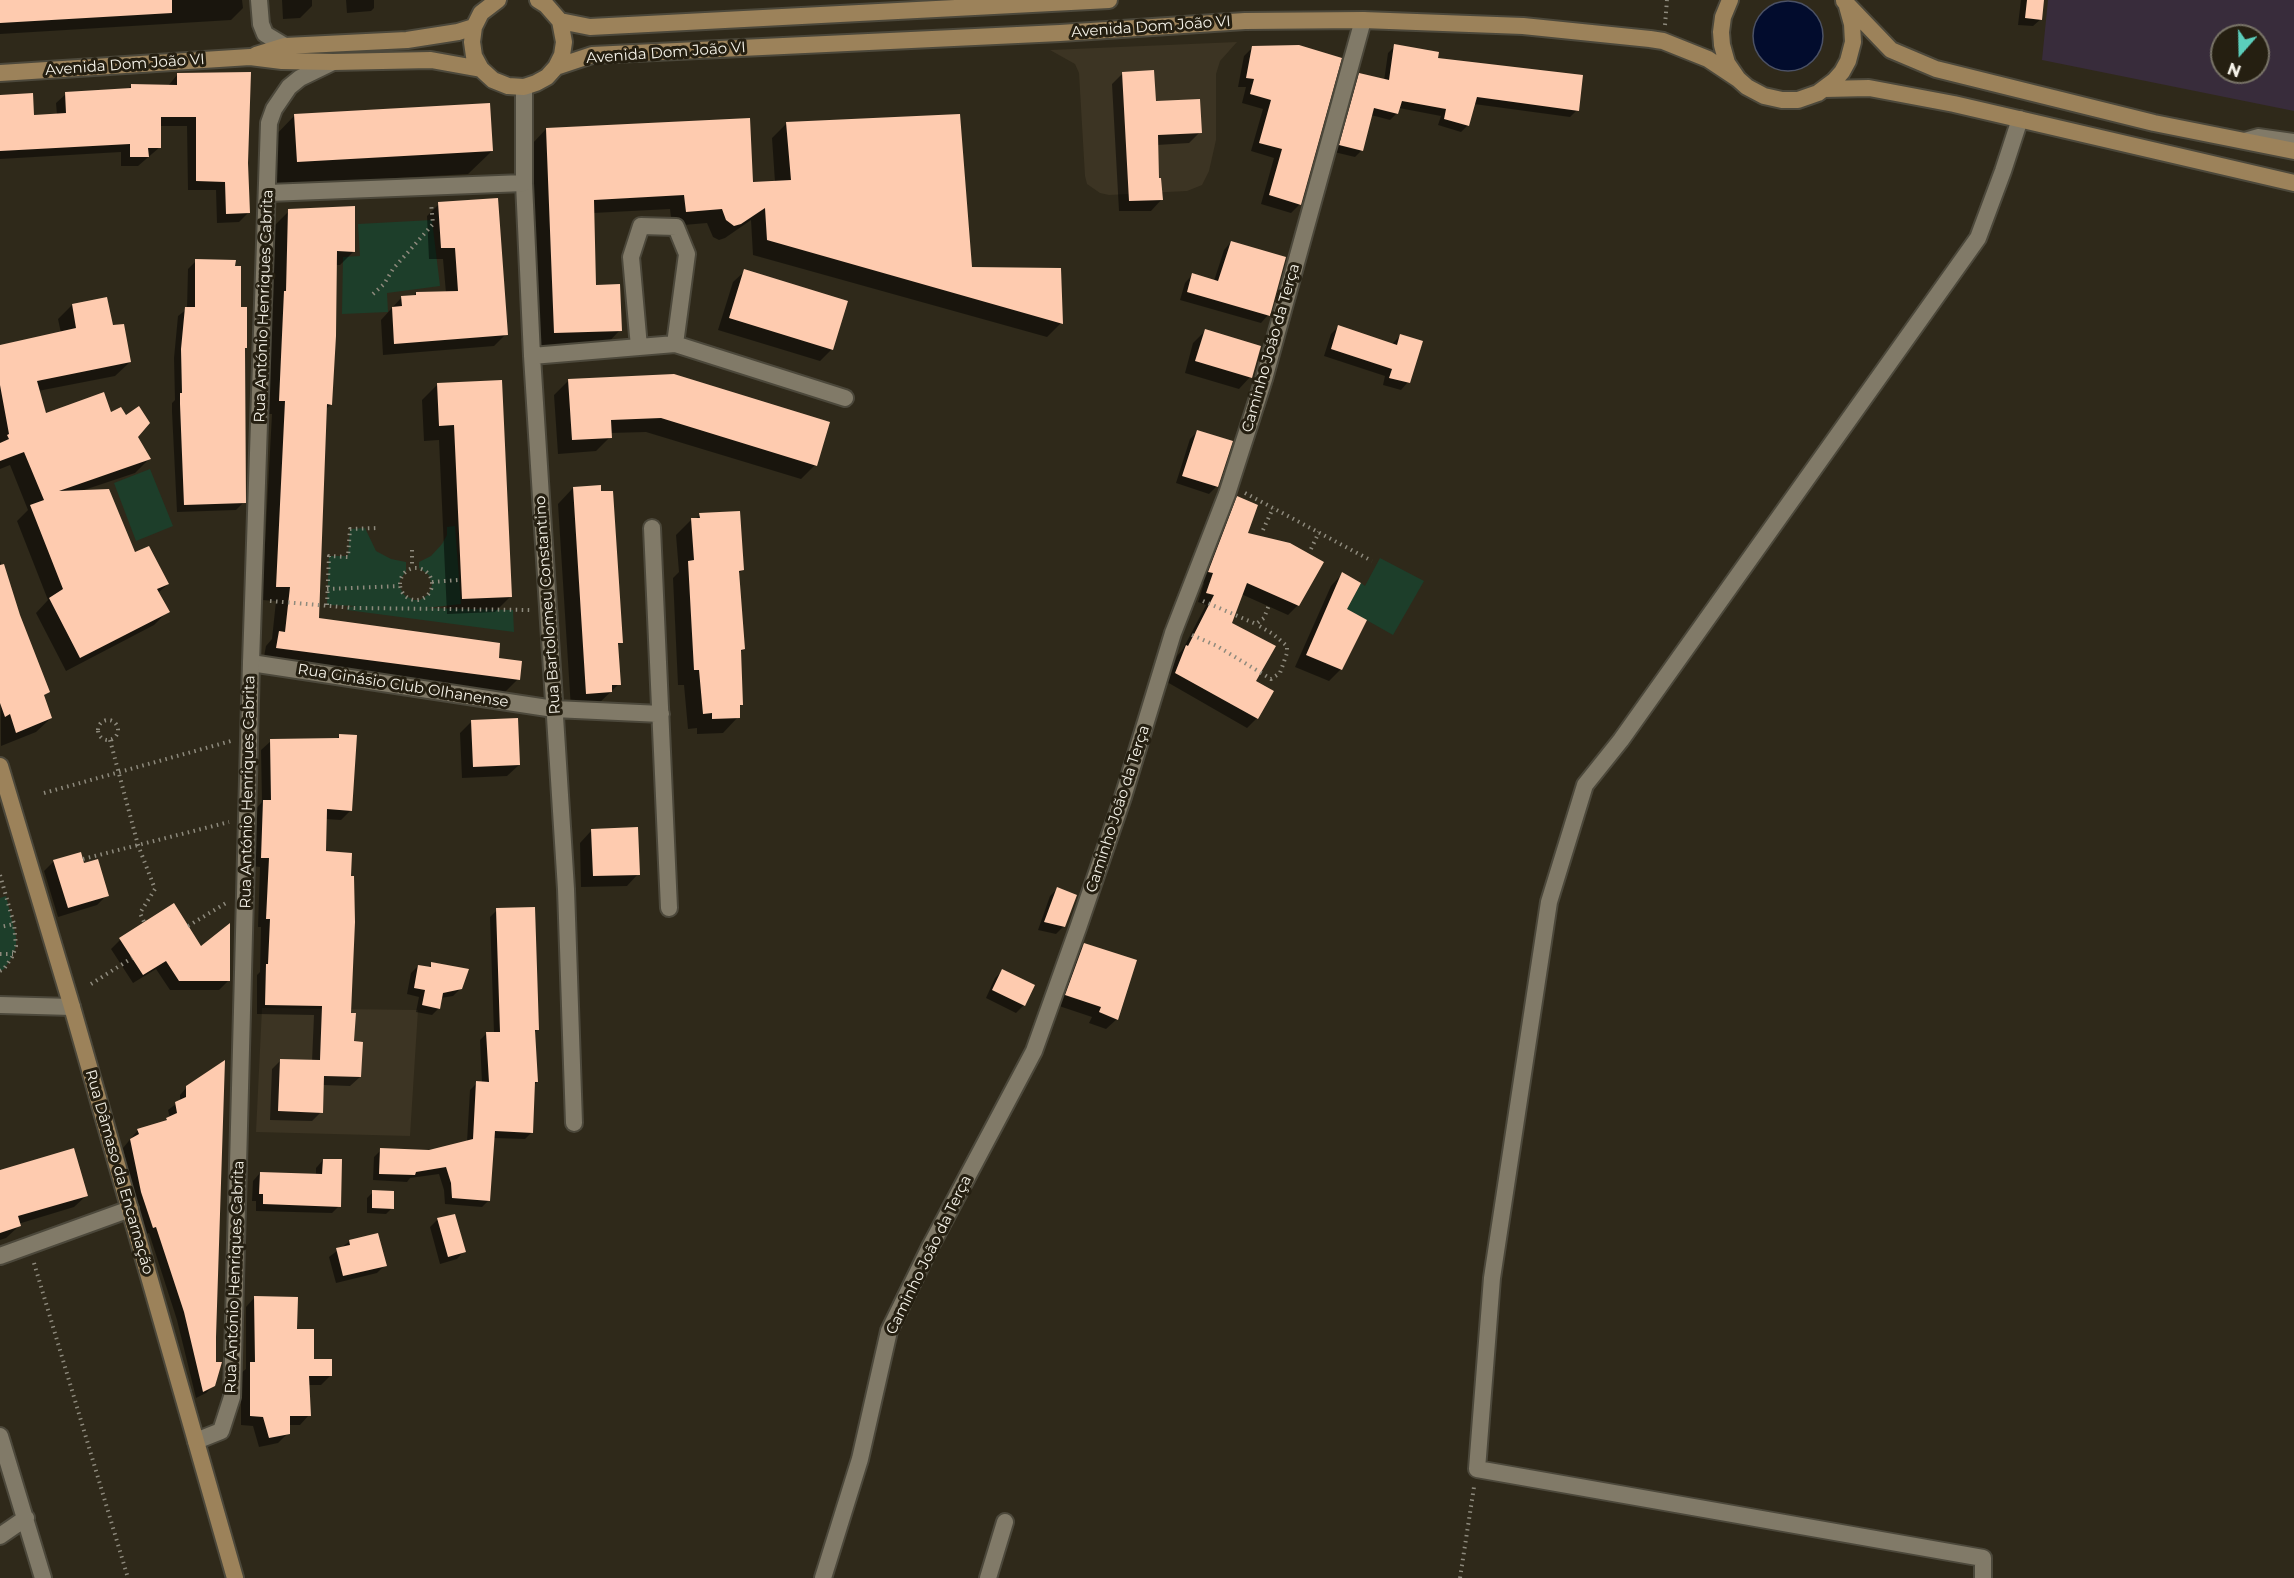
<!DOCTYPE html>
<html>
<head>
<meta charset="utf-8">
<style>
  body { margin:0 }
  #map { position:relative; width:2294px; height:1578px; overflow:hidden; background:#2f291a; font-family:Montserrat,sans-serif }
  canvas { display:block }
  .north { position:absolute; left:2210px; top:24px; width:60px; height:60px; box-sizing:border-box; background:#251f11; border:2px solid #787367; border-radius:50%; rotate:200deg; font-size:16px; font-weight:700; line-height:24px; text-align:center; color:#f5f2e8 }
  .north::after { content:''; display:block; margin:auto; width:21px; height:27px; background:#5bcebb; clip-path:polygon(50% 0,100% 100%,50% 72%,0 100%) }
</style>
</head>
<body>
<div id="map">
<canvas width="2294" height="1578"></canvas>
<div class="north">N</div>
</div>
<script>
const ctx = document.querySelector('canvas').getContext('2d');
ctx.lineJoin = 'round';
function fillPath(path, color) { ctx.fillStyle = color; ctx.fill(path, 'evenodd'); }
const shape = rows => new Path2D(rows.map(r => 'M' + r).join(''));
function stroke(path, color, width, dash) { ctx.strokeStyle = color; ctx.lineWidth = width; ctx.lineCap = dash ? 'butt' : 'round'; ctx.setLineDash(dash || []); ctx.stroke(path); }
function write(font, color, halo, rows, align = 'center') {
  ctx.font = font + ' Montserrat,sans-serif'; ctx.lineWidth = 6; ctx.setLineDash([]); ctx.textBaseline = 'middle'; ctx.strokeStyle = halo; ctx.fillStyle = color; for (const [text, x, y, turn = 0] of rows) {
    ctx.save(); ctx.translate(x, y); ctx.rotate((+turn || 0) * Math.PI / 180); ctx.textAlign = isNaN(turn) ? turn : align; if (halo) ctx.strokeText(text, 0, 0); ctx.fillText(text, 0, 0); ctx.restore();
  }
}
const commercial = shape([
  [2048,0,2294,0,2294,111,2042,60],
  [2222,36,2258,36,2258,72,2222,72]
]);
const industrial = shape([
  [1237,42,1220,61,1216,74,1216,140,1209,171,1202,185,1187,191,1109,195,1100,193,1087,184,1085,176,1079,73,1075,64,1050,50],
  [262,1008,418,1010,410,1136,256,1132]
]);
const green = shape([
  [432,220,440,286,387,293,388,312,342,314,343,257,360,256,358,224],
  [150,469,173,526,136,541,114,483],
  [455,526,461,604,426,608,513,610,514,632,347,610,347,607,357,606,327,605,329,556,348,556,350,529,365,528,376,551,391,559,406,562,406,571,400,580,399,586,404,595,414,600,420,600,429,594,432,585,429,575,419,568,419,562,431,556,442,544,447,535,447,527],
  [1380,558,1424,581,1393,635,1347,609,1361,583,1365,586],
  [6,896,16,937,16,946,12,957,4,969,0,971,0,898]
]);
const water = shape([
  '1753 36a35 35 0 1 1 70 0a35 35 0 1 1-70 0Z'
]);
const shadow = shape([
  [0,0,242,0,243,8,231,20,0,34],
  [282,0,312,0,312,6,300,18,283,19],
  [346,0,374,0,374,8,371,11,347,13],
  [2021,0,2042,0,2041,19,2033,26,2018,25],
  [1299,46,1300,204,1291,213,1261,204,1274,158,1251,151,1263,109,1242,103,1246,87,1238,87,1244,56,1253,47],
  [1395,46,1437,60,1577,110,1570,117,1474,104,1468,125,1461,132,1438,125,1441,116,1399,108,1397,113,1390,120,1371,115,1361,151,1355,157,1334,152,1353,82,1360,75,1384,81,1388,53],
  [1123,73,1154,103,1200,132,1189,143,1157,145,1158,180,1162,199,1151,211,1119,211,1112,84],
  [177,75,247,163,248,213,239,222,217,223,216,190,188,190,187,126,160,126,160,147,138,166,121,166,121,152,0,159,0,97,33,116,57,115,56,103,66,94,127,90,131,86,168,86],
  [295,115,492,151,468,174,274,185,272,139],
  [786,124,970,268,1061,323,1047,337,753,255,751,220,725,238,719,240,713,237,707,223,672,226,670,209,593,213,595,287,620,330,606,345,540,347,532,144,546,129,751,184,775,182,772,138],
  [439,204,506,334,494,346,383,355,381,320,402,297,413,297,416,293,446,293,443,259,429,259,427,216],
  [289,211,354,251,340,265,335,265,331,404,325,410,317,619,498,659,518,679,504,693,263,662,266,646,272,639,276,601,262,600,272,414,266,414,270,306,273,304,275,225],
  [1231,242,1268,315,1261,323,1180,300,1185,283,1192,275,1214,281,1224,250],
  [196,261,243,431,244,502,236,510,177,512,172,412,172,403,175,400,174,358,178,316,187,309,188,269],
  [745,271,832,349,820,361,718,330,733,282],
  [72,305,112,326,130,362,115,376,38,391,45,415,111,414,137,436,149,459,135,473,84,490,134,554,168,584,158,593,168,611,154,625,66,671,36,613,48,600,17,521,28,510,10,465,0,469,0,347,61,333,58,319],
  [1338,327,1392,344,1400,336,1408,382,1401,390,1383,385,1385,376,1324,356,1331,334],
  [1205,331,1250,377,1239,389,1185,373,1193,343],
  [501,381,511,596,495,612,447,614,439,440,424,441,422,400,438,384],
  [568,381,815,465,801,479,646,432,610,433,610,437,596,451,558,454,554,395],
  [1197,432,1217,486,1209,494,1176,483,1190,439],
  [573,488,621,642,617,646,619,684,595,707,571,709,558,504],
  [1238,498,1246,534,1322,563,1297,606,1288,615,1241,594,1230,624,1254,682,1257,718,1247,728,1167,682,1177,656,1183,649,1206,605,1198,602,1204,583,1200,581,1228,507],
  [700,515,742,570,738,574,744,649,739,653,741,705,738,708,738,717,723,733,697,734,697,728,688,729,684,685,678,685,673,578,679,572,676,535,692,519,695,519],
  [0,561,18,616,48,691,43,696,51,718,36,732,1,746],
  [1342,574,1345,610,1341,669,1329,681,1295,667,1331,586],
  [472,721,519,765,507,776,462,778,460,733],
  [339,736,351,810,341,820,325,819,324,853,360,1077,350,1086,323,1085,321,1112,312,1121,270,1120,272,1069,281,1060,312,1062,314,1015,257,1014,257,975,260,972,261,927,258,927,260,867,252,866,254,811,262,802,261,750,271,741,335,740],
  [591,831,638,874,627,886,581,887,580,843],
  [54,861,83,865,107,895,97,905,58,917,44,871],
  [1057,889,1064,926,1056,934,1038,930,1050,896],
  [497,910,537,1030,534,1033,537,1082,534,1085,532,1132,525,1139,493,1138,489,1200,482,1207,445,1204,444,1190,439,1174,410,1178,407,1182,373,1180,374,1157,381,1150,429,1151,467,1142,470,1090,477,1083,482,1083,480,1040,487,1033,494,1033,490,917],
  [120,940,201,948,228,981,219,990,170,990,156,969,133,983,111,949],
  [1084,945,1117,1019,1106,1029,1089,1023,1092,1017,1056,1005,1074,955],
  [432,964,460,989,453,996,441,998,439,1008,432,1015,416,1012,419,997,407,994,411,973,418,966,427,968],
  [1002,971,1024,1005,1016,1013,986,998,995,978],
  [187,1087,213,1386,206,1393,196,1398,177,1320,149,1233,146,1234,134,1200,123,1148,138,1130,164,1122,170,1118,168,1110,180,1101,180,1095],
  [323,1160,339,1206,332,1213,256,1211,256,1201,252,1201,253,1181,260,1173,316,1176,316,1168],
  [0,1171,87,1195,74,1207,18,1224,19,1226,6,1238,0,1240],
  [373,1192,392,1208,386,1214,367,1213,367,1198],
  [454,1216,464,1251,457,1259,440,1264,430,1227,437,1220],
  [350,1241,385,1265,377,1273,336,1283,329,1257],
  [255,1297,296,1331,312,1360,330,1376,321,1385,308,1385,309,1415,300,1425,288,1425,288,1433,278,1443,259,1447,253,1426,241,1425,241,1373,246,1369,246,1307]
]);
const building = shape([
  [0,0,172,0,172,13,0,23],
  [2027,0,2044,0,2042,20,2025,18],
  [1394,44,1439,52,1438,58,1583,75,1579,111,1477,97,1469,126,1444,119,1446,109,1402,101,1398,114,1374,108,1363,151,1339,145,1359,73,1389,80],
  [1299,45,1342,58,1301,205,1269,195,1282,149,1259,143,1271,100,1250,94,1254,79,1246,78,1252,46],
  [1154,70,1156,101,1200,99,1202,133,1158,135,1159,178,1161,178,1163,200,1129,201,1122,72],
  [251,72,248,163,250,213,226,214,225,182,196,181,196,117,161,117,161,148,148,148,149,157,130,157,130,144,0,151,0,95,33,93,34,115,66,113,65,92,131,88,131,84,177,85,177,73],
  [490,103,493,151,297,162,294,114],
  [960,114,972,267,1061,268,1063,324,767,240,765,208,741,224,734,226,726,220,722,209,686,212,684,195,594,200,596,285,620,284,622,331,554,333,546,128,750,118,753,182,791,180,786,122],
  [498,198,508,335,394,344,392,307,402,306,401,296,416,295,416,292,458,291,455,248,441,248,438,202],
  [355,206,355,252,337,251,336,336,332,405,327,404,319,618,500,643,499,658,522,661,520,680,276,648,279,631,285,632,290,587,276,587,285,401,279,401,284,291,286,291,288,209],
  [1231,241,1286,257,1270,316,1187,292,1192,273,1218,281],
  [195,259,236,260,235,266,241,266,241,307,247,307,247,348,245,348,246,503,184,505,180,404,180,393,182,393,181,349,185,307,195,307],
  [744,269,848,301,833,350,729,318],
  [107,297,113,325,124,324,131,362,37,381,46,413,104,392,111,412,121,407,126,415,139,406,150,423,138,437,151,459,59,491,109,489,135,552,149,546,169,584,157,589,170,612,80,658,49,598,63,589,30,505,44,500,24,452,0,461,0,443,9,439,7,435,9,434,0,385,0,345,76,328,72,304],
  [1338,325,1397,345,1400,334,1423,341,1410,383,1389,378,1392,369,1331,349],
  [1205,329,1261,346,1252,378,1195,361],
  [674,374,830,422,817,466,661,418,611,420,612,438,572,440,568,379],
  [502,380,512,597,462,599,454,425,439,426,437,383],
  [1197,430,1233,441,1218,487,1182,476],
  [601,485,601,491,613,491,623,643,618,643,621,685,612,685,612,692,586,694,573,487],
  [1237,496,1258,505,1248,533,1290,543,1324,562,1299,606,1247,583,1232,623,1276,646,1256,681,1274,691,1258,719,1175,673,1186,645,1188,646,1214,595,1206,593,1213,573,1208,572],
  [740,511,744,570,739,571,745,649,741,650,743,705,740,705,740,718,712,719,712,713,703,714,699,670,694,670,688,561,694,560,691,518,700,518,699,513],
  [4,564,20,615,50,692,44,695,52,718,16,733,10,714,5,717,0,703,0,565],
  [1342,572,1361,583,1347,609,1367,620,1342,670,1306,655],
  [518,718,520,765,473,767,471,720],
  [339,734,357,735,352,811,327,809,326,851,352,853,351,876,354,876,355,922,351,1013,356,1013,354,1041,363,1042,361,1077,324,1076,323,1113,278,1111,280,1059,320,1060,322,1006,265,1005,266,964,268,964,270,919,266,919,269,858,261,858,263,800,271,800,270,739,339,738],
  [638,827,640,875,593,876,591,829],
  [81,852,84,863,98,859,109,896,68,908,53,860],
  [1057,887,1077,895,1065,927,1044,922],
  [174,903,201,946,230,923,230,981,179,981,166,961,143,975,119,938],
  [535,907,539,1030,535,1030,538,1082,535,1082,533,1133,495,1131,490,1201,452,1198,451,1183,446,1167,416,1172,415,1175,379,1174,380,1148,429,1150,473,1139,476,1081,489,1082,486,1032,500,1032,496,908],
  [1084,943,1137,960,1118,1020,1099,1012,1101,1007,1065,995],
  [431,962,469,969,462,989,443,993,440,1009,422,1005,425,990,414,988,418,965,431,967],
  [1002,969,1035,985,1025,1006,992,990],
  [225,1060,216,1337,216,1362,222,1362,215,1386,203,1392,184,1312,156,1227,153,1228,141,1192,130,1139,139,1134,137,1129,167,1120,166,1118,177,1113,175,1102,186,1097,186,1086],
  [74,1148,88,1196,18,1216,21,1226,0,1233,0,1170],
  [323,1159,342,1159,341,1207,263,1204,263,1194,259,1194,260,1172,322,1174],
  [372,1190,394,1191,394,1209,372,1208],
  [455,1214,466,1252,448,1257,437,1218],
  [378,1233,387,1266,343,1276,336,1248,350,1245,349,1240],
  [254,1296,298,1297,297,1329,314,1329,314,1359,332,1359,332,1376,309,1376,311,1416,290,1416,290,1434,269,1438,263,1417,250,1416,250,1362,255,1362]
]);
const path = shape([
  [1665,25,1667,0],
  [373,294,384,284,393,269,433,224,431,203],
  [1245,493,1372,561],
  [1263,530,1273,508],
  [1311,549,1319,532],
  [412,550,412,568],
  '400 584a16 16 0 1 1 32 0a16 16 0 1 1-32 0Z',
  [432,582,458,580],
  [327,589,399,586],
  [270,601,355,608,532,610],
  [1203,601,1256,624,1264,618,1269,605],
  [327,605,329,556,348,557,350,529,378,528],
  [1192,635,1217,646,1271,679,1280,673,1287,653,1287,646,1273,634,1256,624],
  '98 730a10 10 0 1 1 20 0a10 10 0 1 1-20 0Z',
  [110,740,138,845,155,889,140,913,144,922],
  [44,793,231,741],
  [83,859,229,822],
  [0,875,14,924,0,927],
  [188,926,226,903],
  [0,954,13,954],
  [0,971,4,969,12,957,16,946,14,924],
  [91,984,132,958],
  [34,1263,128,1578],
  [1460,1578,1474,1487]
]);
const service = shape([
  [2244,138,2258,134,2294,139]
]);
const minor = shape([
  [524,183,532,356,566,889,574,1123],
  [639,347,631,257,641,226,676,227,687,254,675,344],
  [532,356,675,344,845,398],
  [652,528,669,908],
  [251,663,554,709,661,714],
  [0,1256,130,1209],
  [0,1436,43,1578],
  [0,1536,26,1518],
  [823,1578,860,1459,889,1331,930,1247,1034,1051,1078,928,1123,797,1173,633,1227,494,1264,379,1363,20],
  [988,1578,1005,1522],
  [1983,1578,1983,1558,1477,1469,1492,1278,1549,902,1585,785,1621,740,1978,238,2003,171,2020,119]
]);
const tertiary = shape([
  [259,0,261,24,265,34,285,46],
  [268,193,524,183,524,87],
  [0,1005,72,1007],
  [196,1441,221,1431,232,1397,251,663,269,123,274,109,289,87,300,78,333,62]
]);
const secondary = shape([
  [498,0,481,13,474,27,472,42,474,56,481,69,493,80,508,86,524,87,536,83,547,77,556,67,562,55,564,42,560,21,546,5,538,0],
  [1730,0,1723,17,1721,32,1722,45,1727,63,1738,79,1747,87,1764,96,1782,100,1798,100,1818,93,1834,81,1842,72,1848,61,1853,42,1852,24,1847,6],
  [1844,1,1891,50,1936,69,2154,123,2294,151],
  [560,21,590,27,1109,0],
  [256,55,285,46,407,40,458,32,474,27],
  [556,67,592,55,1060,33,1245,21,1363,20,1523,26,1650,39,1663,41,1708,59,1738,79],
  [0,73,250,57,282,61,333,62,431,60,481,69],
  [1824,89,1869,88,1954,104,2294,183],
  [0,766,72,1007,235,1578]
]);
const streetNames = [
  ["Avenida Dom João VI",1151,27,-4],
  ["Avenida Dom João VI",666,53,-4],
  ["Avenida Dom João VI",125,65,-4],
  ["Rua António Henriques Cabrita",264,306,-88],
  ["Caminho João da Terça",1271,348,-74],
  ["Rua Bartolomeu Constantino",548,605,-94],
  ["Rua Ginásio Club Olhanense",403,686,9],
  ["Rua António Henriques Cabrita",248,792,-89],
  ["Caminho João da Terça",1118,809,-72],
  ["Rua Dâmaso da Encarnação",119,1172,74],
  ["Caminho João da Terça",929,1255,-64],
  ["Rua António Henriques Cabrita",235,1277,-88]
];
fillPath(commercial, '#382c3b');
fillPath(industrial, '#3c3423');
fillPath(green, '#1d3e2a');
fillPath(water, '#020c2d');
stroke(water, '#4b5165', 1.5);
fillPath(shadow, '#0007');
fillPath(building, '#fecbaf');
stroke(service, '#4c483b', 14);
stroke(minor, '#4c483b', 20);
stroke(tertiary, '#4c483b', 20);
stroke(secondary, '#4c483b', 20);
stroke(path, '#8e8a7d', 4, [1.5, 4.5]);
stroke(service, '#817a68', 10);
stroke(minor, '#817a68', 16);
stroke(tertiary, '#817a68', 16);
stroke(secondary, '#9c825a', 16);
write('15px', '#f5f2e8', '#251f11', streetNames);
</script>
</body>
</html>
